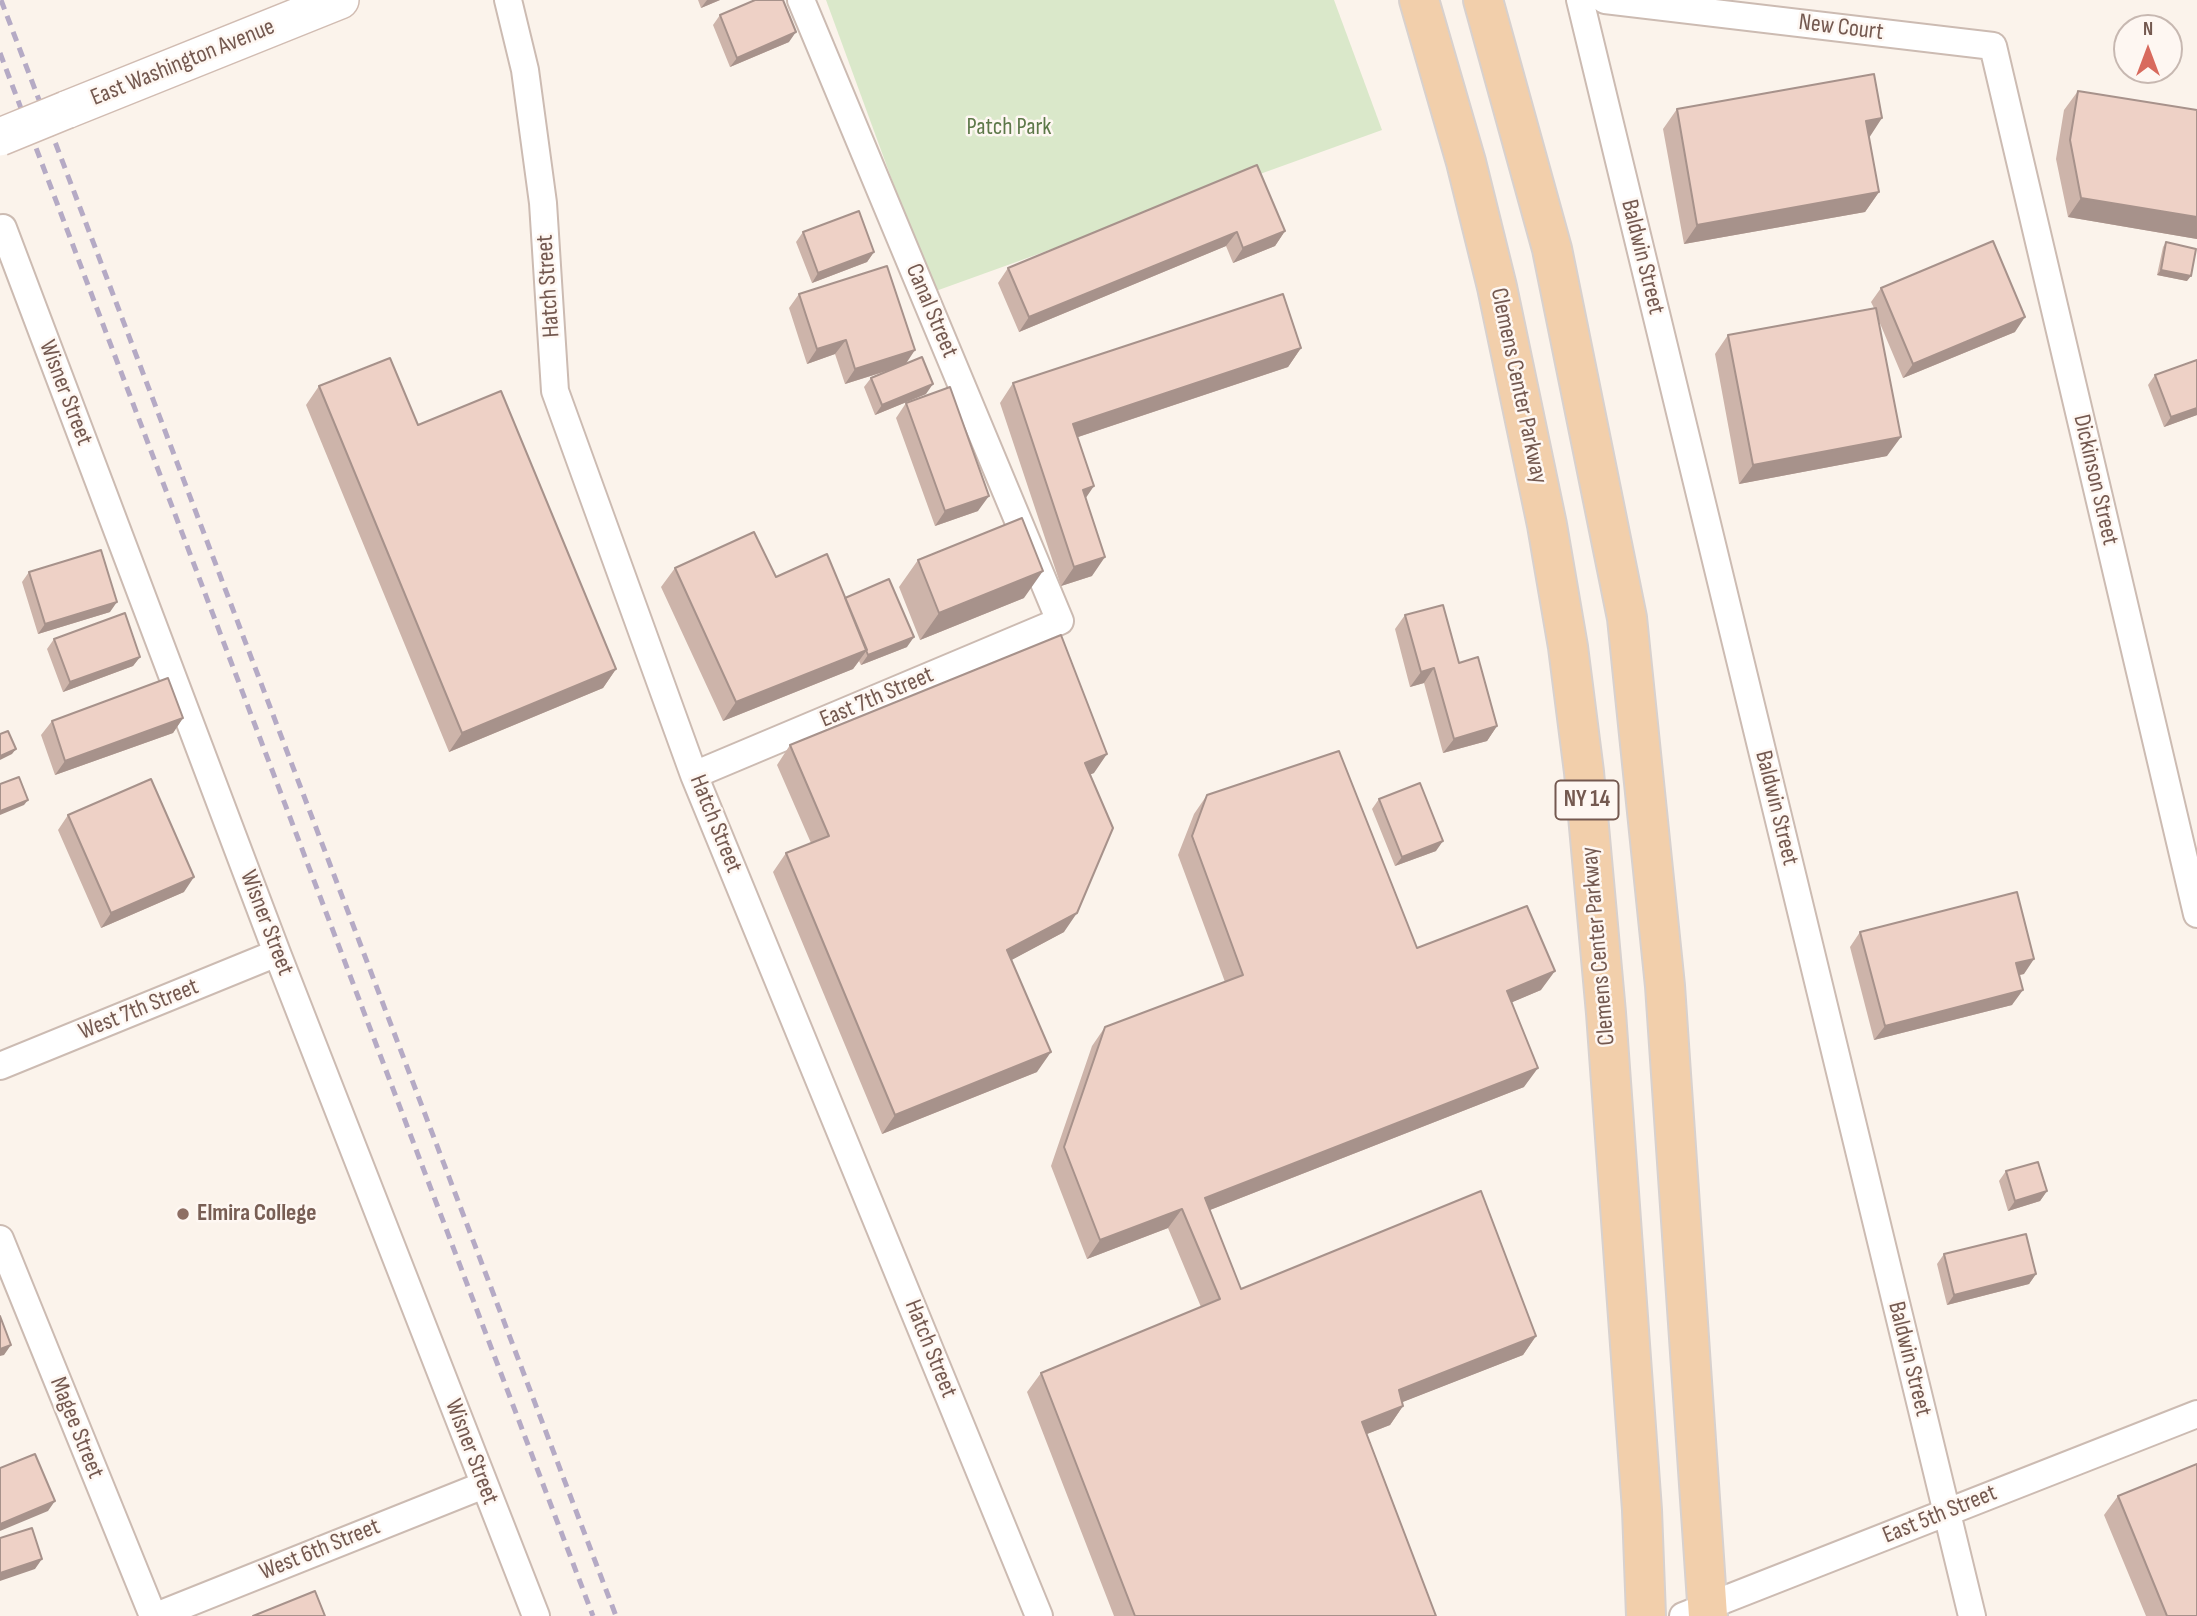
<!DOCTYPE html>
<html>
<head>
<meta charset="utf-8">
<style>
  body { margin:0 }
  #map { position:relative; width:2197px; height:1616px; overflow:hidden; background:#fbf3eb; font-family:"Sofia Sans Condensed",sans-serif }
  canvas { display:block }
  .north { position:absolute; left:2113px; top:14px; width:70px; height:70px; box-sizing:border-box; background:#fef7f2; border:2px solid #c7b8b1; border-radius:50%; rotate:0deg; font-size:19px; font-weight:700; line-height:28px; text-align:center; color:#745950 }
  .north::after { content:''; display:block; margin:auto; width:24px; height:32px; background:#d86a5d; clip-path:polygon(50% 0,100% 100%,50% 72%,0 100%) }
</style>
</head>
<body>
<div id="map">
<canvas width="2197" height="1616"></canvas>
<div class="north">N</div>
</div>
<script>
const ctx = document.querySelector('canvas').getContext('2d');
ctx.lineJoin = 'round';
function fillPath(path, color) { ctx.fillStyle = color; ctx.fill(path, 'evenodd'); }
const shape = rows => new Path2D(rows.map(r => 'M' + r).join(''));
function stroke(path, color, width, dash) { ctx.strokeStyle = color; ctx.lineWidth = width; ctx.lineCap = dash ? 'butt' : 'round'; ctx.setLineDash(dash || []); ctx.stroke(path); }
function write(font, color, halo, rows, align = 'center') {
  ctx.font = font + ' "Sofia Sans Condensed",sans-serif'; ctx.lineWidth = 5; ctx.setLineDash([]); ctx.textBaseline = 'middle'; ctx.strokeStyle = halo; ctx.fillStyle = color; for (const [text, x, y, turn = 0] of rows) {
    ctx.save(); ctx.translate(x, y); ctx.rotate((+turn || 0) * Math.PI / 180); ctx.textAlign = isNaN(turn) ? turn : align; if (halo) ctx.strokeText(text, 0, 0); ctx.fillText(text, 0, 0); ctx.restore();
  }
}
const green = shape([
  [826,0,1334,0,1382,130,933,292]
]);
const street = shape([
  [508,0,525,70,543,203,555,391,694,775,1039,1616],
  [1580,0,1972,1616],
  [1605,0,1993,46,2197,914],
  [3,228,277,953,536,1616],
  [694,775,1060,621,801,0],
  [0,1066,277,953],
  [0,1239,153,1616],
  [156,1616,484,1485],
  [1683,1616,2197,1414]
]);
const secondary = shape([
  [66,110,340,0]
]);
const primary = shape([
  [1419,0,1466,162,1497,287,1547,525,1568,647,1584,772,1606,1013,1642,1510,1646,1616],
  [1483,0,1552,249,1627,618,1665,986,1708,1616]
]);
const rail = shape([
  [1,0,616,1616],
  [0,53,593,1616]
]);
const secondaryBridge = shape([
  [0,137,66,110]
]);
const wall = shape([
  [698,0,720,0,701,8],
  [720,15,789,42,730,67,713,25],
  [2078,91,2197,110,2197,239,2068,217,2056,159,2064,110],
  [1677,109,1869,137,1879,192,1865,212,1684,244,1663,129],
  [1257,165,1285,231,1275,246,1233,263,1226,246,1019,332,998,283,1008,268],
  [803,232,874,252,867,262,812,283,796,242],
  [2166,242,2187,281,2157,275,2163,247],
  [1881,288,2015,332,1903,378,1879,321,1887,456,1739,484,1715,354,1728,335,1874,308,1871,302],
  [799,294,906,363,926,394,875,415,864,387,871,378,890,370,845,384,835,354,807,364,789,308],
  [1301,348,1288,367,1078,437,1086,498,1092,576,1061,586,1000,403,1013,383],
  [2197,360,2197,415,2164,427,2148,385,2155,375],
  [319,386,418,425,616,669,603,688,449,752,306,405],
  [906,403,978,511,935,526,896,418],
  [918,560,1024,598,920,640,899,587],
  [675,568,776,577,907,647,861,665,859,661,853,669,723,721,661,587],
  [29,572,110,612,38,634,22,582],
  [1405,615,1459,663,1497,726,1487,741,1443,753,1424,683,1410,687,1395,629],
  [54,639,140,657,133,666,63,692,47,649],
  [183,718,173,733,55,775,41,735,52,721],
  [790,745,1094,773,1090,774,1064,932,1011,960,1037,1072,882,1134,773,872,786,853,811,843,777,765],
  [1207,795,1417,948,1541,990,1512,1002,1524,1087,1210,1210,1241,1289,1536,1336,1523,1355,1402,1402,1403,1406,1390,1425,1367,1434,1436,1616,1114,1616,1027,1392,1041,1373,1201,1307,1168,1228,1087,1259,1051,1166,1092,1046,1105,1027,1225,982,1178,855,1194,814],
  [1379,799,1436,851,1395,866,1372,809],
  [68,815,184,892,101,928,58,830],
  [1860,932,2024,974,2019,975,2012,1005,1874,1040,1850,947],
  [2006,1171,2047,1191,2040,1201,2008,1211,1999,1181],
  [1944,1254,2036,1274,2029,1284,1947,1305,1937,1264],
  [2118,1496,2197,1616,2146,1616,2104,1515]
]);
const shadedWall = shape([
  [707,0,720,0,701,8],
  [796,32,789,42,730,67,737,58],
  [1882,118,1869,138,1866,121],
  [1879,192,1865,212,1684,244,1697,225],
  [2081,198,2197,217,2197,239,2068,217],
  [1285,231,1275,246,1233,263,1243,248],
  [1237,232,1226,246,1019,332,1029,317],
  [874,252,867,262,812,283,818,273],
  [2161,270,2191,276,2187,281,2157,275],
  [2025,317,2015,332,1903,378,1913,364],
  [846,340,835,354,807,364,817,349],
  [1301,348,1288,367,1060,443,1073,424],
  [915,350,905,365,845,384,855,369],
  [933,384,926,394,875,415,882,405],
  [2197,408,2197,415,2164,427,2171,417],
  [1901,437,1887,456,1739,484,1753,465],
  [1094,486,1081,505,1083,490],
  [989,496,978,511,935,526,945,511],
  [1105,557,1092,576,1061,586,1074,567],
  [1043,571,1024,598,920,640,939,613],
  [117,602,110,612,38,634,45,624],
  [914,637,907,647,861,665,868,655],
  [867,650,853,669,723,721,736,702],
  [140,657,133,666,63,692,70,682],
  [1434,668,1424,683,1410,687,1421,672],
  [616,669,603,688,449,752,462,733],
  [183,718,173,733,55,775,65,761],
  [1497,726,1487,741,1443,753,1454,739],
  [16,749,12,754,0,760,0,756],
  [1107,754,1094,773,1072,782,1085,763],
  [28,800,24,805,0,815,0,811],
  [1443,841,1436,851,1395,866,1402,857],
  [194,877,184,892,101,928,111,913],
  [1077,913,1064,932,993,970,1007,950],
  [2034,959,2024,974,2005,978,2016,963],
  [1555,971,1541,990,1494,1010,1507,991],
  [2023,990,2012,1005,1874,1040,1885,1026],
  [1051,1052,1037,1072,882,1134,895,1115],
  [1538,1068,1524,1087,1192,1217,1205,1198],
  [2047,1191,2040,1201,2008,1211,2015,1201],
  [1182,1209,1168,1228,1087,1259,1100,1240],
  [2036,1274,2029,1284,1947,1305,1954,1295],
  [1536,1336,1523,1355,1385,1409,1399,1390],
  [11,1345,4,1355,0,1356,0,1349],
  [1403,1406,1390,1425,1349,1441,1362,1422],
  [55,1501,48,1511,0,1531,0,1524],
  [42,1559,35,1569,0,1581,0,1573]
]);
const building = shape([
  [755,0,783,0,796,32,737,58,720,15,755,0],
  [1874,74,1882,118,1866,121,1879,192,1697,225,1677,109,1874,74],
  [2078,91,2197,110,2197,217,2081,198,2070,140,2078,91],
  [1257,165,1285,231,1243,248,1237,232,1029,317,1008,268,1257,165],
  [859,211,874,252,818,273,803,232,859,211],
  [1993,241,2025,317,1913,364,1881,288,1993,241],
  [2166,242,2196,249,2191,276,2161,270,2166,242],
  [887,266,915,350,855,369,846,340,817,349,799,294,887,266],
  [1283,294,1301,348,1073,424,1094,486,1083,490,1105,557,1074,567,1013,383,1283,294],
  [1876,308,1901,437,1753,465,1728,335,1876,308],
  [922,357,933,384,882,405,871,378,922,357],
  [390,358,418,425,501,391,616,669,462,733,319,386,390,358],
  [2197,360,2197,408,2171,417,2155,375,2197,360],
  [950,387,989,496,945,511,906,403,950,387],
  [1022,518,1043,571,939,613,918,560,1022,518],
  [754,532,776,577,827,554,867,650,736,702,675,568,754,532],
  [101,550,117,602,45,624,29,572,101,550],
  [889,579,914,637,868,655,845,598,889,579],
  [1443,605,1459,663,1478,657,1497,726,1454,739,1434,668,1421,672,1405,615,1443,605],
  [125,613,140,657,70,682,54,639,125,613],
  [1061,635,1107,754,1085,763,1113,828,1077,913,1007,950,1051,1052,895,1115,786,853,829,836,790,745,1061,635],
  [168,678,183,718,65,761,52,721,168,678],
  [8,731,16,749,0,756,0,734,8,731],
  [1339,751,1417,948,1527,906,1555,971,1507,991,1538,1068,1205,1198,1241,1289,1481,1191,1536,1336,1399,1390,1403,1406,1362,1422,1436,1616,1135,1616,1041,1373,1220,1299,1182,1209,1100,1240,1064,1147,1105,1027,1243,975,1192,836,1207,795,1339,751],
  [19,777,28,800,0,811,0,784,19,777],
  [151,779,194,877,111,913,68,815,151,779],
  [1420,783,1443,841,1402,857,1379,799,1420,783],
  [2017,892,2034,959,2016,963,2023,990,1885,1026,1860,932,2017,892],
  [2038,1162,2047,1191,2015,1201,2006,1171,2038,1162],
  [2026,1234,2036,1274,1954,1295,1944,1254,2026,1234],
  [0,1316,11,1345,0,1349,0,1316],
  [35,1454,55,1501,0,1524,0,1468,35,1454],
  [2197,1464,2197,1616,2167,1616,2118,1496,2197,1464],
  [32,1528,42,1559,0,1573,0,1538,32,1528],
  [315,1591,325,1616,253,1616,315,1591]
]);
const markers = [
  [183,1214,7,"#8d6e63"]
];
const shields = [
  [1587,800,63]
];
const shieldNames = [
  ["NY 14",1587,800]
];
const streetNames = [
  ["New Court",1841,28,7],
  ["East Washington Avenue",183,63,-22],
  ["Baldwin Street",1642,257,76],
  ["Hatch Street",549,286,-94],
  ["Canal Street",931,311,67],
  ["Clemens Center Parkway",1518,386,78],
  ["Wisner Street",65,393,69],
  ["Dickinson Street",2095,480,77],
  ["East 7th Street",877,698,-23],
  ["Baldwin Street",1776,808,76],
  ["Hatch Street",715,824,68],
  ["Wisner Street",266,923,69],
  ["Clemens Center Parkway",1599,946,-95],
  ["West 7th Street",139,1010,-22],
  ["Hatch Street",930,1349,68],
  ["Baldwin Street",1909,1359,76],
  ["Magee Street",76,1428,68],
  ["Wisner Street",471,1452,69],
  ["East 5th Street",1940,1515,-22],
  ["West 6th Street",320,1550,-22]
];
const parkNames = [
  ["Patch Park",1009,128]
];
const educationNames = [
  ["Elmira College",197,1214]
];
fillPath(green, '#dae8ca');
stroke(street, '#ccbbb2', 30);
stroke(secondary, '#d1bcb2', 40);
stroke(primary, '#d8d1ce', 42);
stroke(street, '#fff', 26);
stroke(secondary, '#fff', 37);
stroke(primary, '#f2cfab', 38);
stroke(rail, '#b5aac5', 5, [10, 7]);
stroke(secondaryBridge, '#d1bcb2', 40, []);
stroke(secondaryBridge, '#fff', 37);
fillPath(wall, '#cdb4aa');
fillPath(shadedWall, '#a7928b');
fillPath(building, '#eed1c6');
stroke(building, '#a7928b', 2);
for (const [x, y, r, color] of markers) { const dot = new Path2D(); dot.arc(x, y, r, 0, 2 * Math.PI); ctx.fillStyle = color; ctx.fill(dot); stroke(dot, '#fef7f2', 2.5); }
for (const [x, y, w] of shields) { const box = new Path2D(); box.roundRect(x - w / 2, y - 19.5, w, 39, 5); ctx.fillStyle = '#fef7f2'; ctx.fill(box); stroke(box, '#745950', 2); }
write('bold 23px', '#745950', null, shieldNames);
write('24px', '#745950', '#fef7f2', streetNames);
write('24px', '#5d7849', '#fef7f2', parkNames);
write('bold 24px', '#785e54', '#fef7f2', educationNames, 'left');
</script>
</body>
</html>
